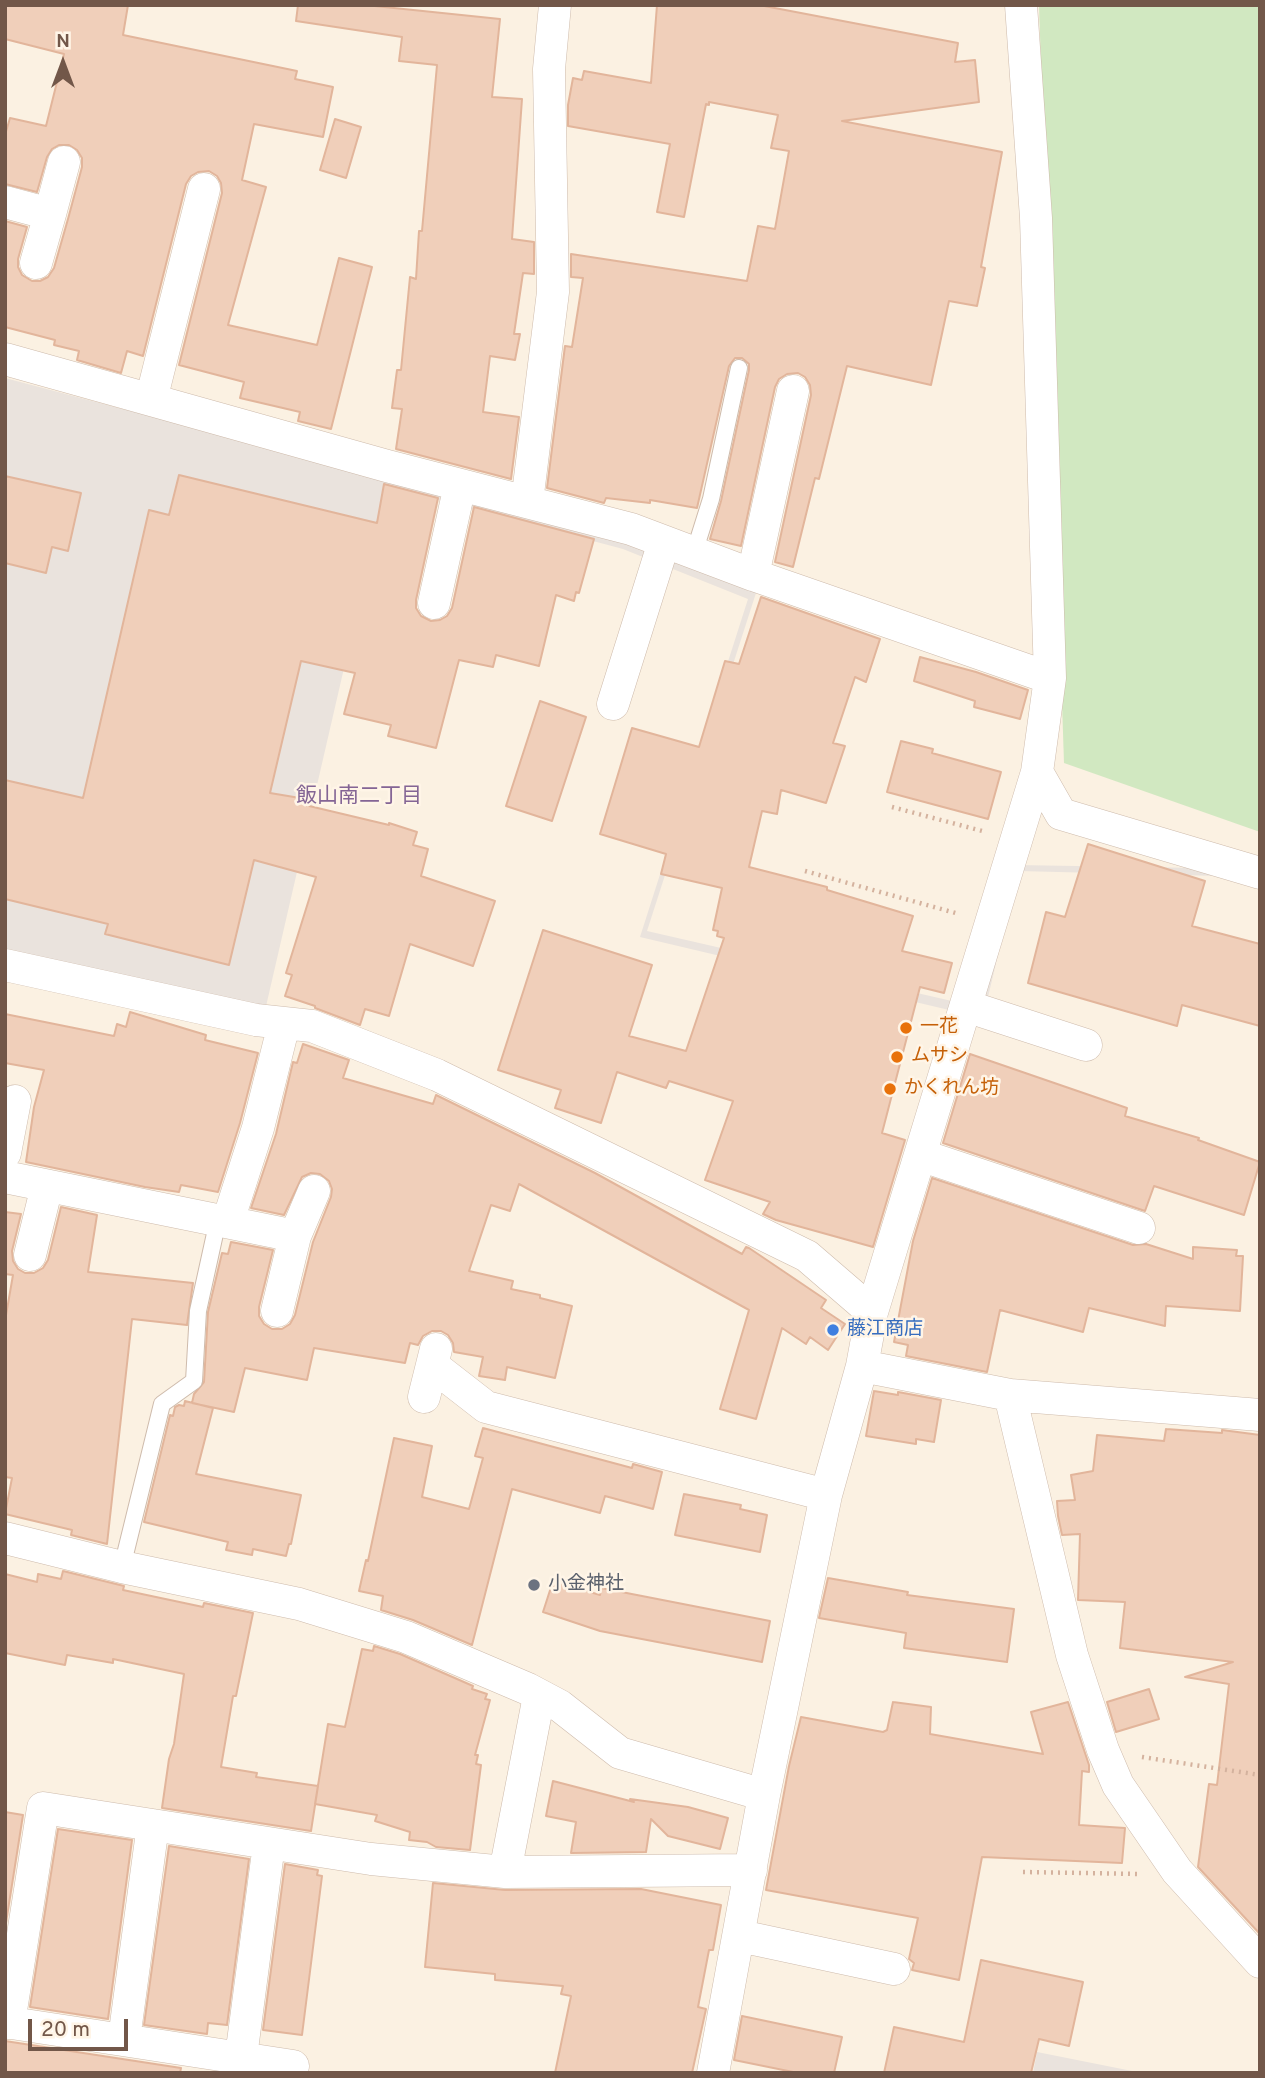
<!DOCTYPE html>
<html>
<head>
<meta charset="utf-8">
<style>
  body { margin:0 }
  #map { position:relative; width:1265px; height:2078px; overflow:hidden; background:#fbf1e2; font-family:Overpass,sans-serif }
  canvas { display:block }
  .frame { position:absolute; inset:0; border:7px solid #725749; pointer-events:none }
  .north { position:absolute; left:28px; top:28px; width:70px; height:70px; -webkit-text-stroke:5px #fff5e7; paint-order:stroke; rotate:0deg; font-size:19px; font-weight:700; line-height:28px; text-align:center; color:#725749 }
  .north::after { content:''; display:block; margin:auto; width:24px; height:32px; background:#725749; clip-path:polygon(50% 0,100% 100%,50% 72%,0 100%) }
  .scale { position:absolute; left:28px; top:2019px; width:100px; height:32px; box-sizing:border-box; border:4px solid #725749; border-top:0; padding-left:9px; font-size:21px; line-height:24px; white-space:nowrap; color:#725749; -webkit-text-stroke:5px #fff5e7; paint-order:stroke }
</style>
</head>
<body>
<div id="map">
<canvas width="1265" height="2078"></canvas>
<div class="frame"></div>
<div class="north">N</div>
<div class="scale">20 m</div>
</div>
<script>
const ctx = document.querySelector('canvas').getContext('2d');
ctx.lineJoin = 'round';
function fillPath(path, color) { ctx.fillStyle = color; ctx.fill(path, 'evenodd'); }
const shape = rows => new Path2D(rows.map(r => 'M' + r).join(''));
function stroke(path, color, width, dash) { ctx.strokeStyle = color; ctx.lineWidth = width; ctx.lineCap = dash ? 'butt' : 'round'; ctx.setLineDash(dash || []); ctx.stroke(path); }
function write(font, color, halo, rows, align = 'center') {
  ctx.font = font + ' Overpass,"Noto Sans JP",sans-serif'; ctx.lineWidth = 5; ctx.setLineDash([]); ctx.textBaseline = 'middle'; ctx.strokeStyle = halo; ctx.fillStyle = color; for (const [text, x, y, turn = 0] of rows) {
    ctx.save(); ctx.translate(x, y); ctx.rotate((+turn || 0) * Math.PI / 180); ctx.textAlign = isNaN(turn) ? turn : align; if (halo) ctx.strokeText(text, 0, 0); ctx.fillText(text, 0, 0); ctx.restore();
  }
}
const industrial = shape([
  [5,378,628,542,756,593,647,931,978,1007,1015,865,1260,869,1260,877,1018,871,983,1018,640,937,748,599,623,549,386,486,264,1015,5,955],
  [1037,2052,1142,2073,1033,2073]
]);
const green = shape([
  [1039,5,1260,5,1260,832,1064,763]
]);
const building = shape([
  [5,5,128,5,123,35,297,71,295,79,333,87,323,137,254,124,242,180,266,187,228,325,317,345,339,258,372,267,331,429,298,421,300,412,240,398,244,382,179,365,222,193,221,183,217,176,209,171,198,172,191,176,186,184,143,356,127,351,121,373,77,360,79,351,54,345,55,340,5,327,5,221,27,227,18,259,18,267,22,275,32,281,40,281,48,277,54,268,68,219,82,167,82,158,77,150,69,145,59,145,52,149,47,157,37,192,5,184,5,135,10,118,46,126,64,54,5,39,5,5],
  [298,5,365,5,500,19,492,97,522,99,512,239,534,242,534,274,523,273,514,334,520,334,515,360,490,356,483,412,519,417,511,479,396,449,402,409,392,408,397,370,401,370,410,277,416,279,419,231,422,231,437,65,399,61,402,37,296,21,298,5],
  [657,5,759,5,958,43,955,62,975,60,979,102,842,121,1002,152,981,267,985,268,977,306,949,301,931,385,847,366,819,479,815,478,793,567,775,562,811,395,810,385,805,377,798,373,787,374,779,379,775,387,741,546,710,539,721,501,749,370,749,364,742,358,735,358,729,366,697,508,650,500,650,503,606,498,604,503,547,488,565,346,572,347,583,278,571,277,571,254,747,281,758,226,775,229,789,151,771,148,778,115,709,102,709,105,706,104,684,217,657,212,670,144,568,126,568,105,573,78,582,80,584,71,651,83,657,5],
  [335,119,361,127,346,178,320,170,335,119],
  [179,475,377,523,384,484,438,498,416,600,416,608,421,616,431,621,440,620,447,616,452,608,474,507,594,539,579,593,576,592,574,601,556,595,539,666,496,655,493,667,459,660,436,748,388,736,391,725,344,714,355,673,301,661,270,793,306,799,305,805,389,825,389,823,417,832,413,845,428,849,421,876,495,901,473,966,410,944,389,1016,365,1009,360,1025,315,1008,315,1006,285,996,292,975,286,973,316,877,254,860,229,965,105,934,108,924,5,899,5,780,83,798,149,510,169,515,179,475],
  [5,476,81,493,68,551,52,547,46,573,5,563,5,476],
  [761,597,880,639,866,682,855,677,833,743,845,746,826,803,781,790,777,814,762,811,749,867,827,887,827,890,913,916,902,951,952,963,944,993,920,987,882,1133,905,1140,873,1247,776,1220,763,1214,770,1202,705,1180,733,1101,669,1081,666,1088,617,1072,601,1123,555,1108,561,1090,498,1070,543,930,652,965,629,1036,686,1051,724,938,717,936,718,931,713,930,722,888,661,874,666,854,600,834,632,728,699,747,725,661,739,664,761,597],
  [920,657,976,672,1028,690,1020,719,974,707,975,701,914,681,920,657],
  [540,701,586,717,552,821,506,806,540,701],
  [901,741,933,749,932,753,1001,772,988,819,887,792,901,741],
  [1088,844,1205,881,1192,926,1260,944,1260,1026,1182,1005,1177,1026,1028,983,1046,912,1065,917,1088,844],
  [130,1012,206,1035,205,1040,258,1053,240,1123,218,1192,181,1185,179,1192,145,1187,26,1162,34,1107,44,1070,5,1063,5,1014,114,1036,117,1024,126,1027,130,1012],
  [303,1044,349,1060,343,1078,433,1104,436,1095,595,1173,742,1254,746,1247,749,1248,826,1300,821,1308,845,1324,828,1350,810,1337,806,1344,782,1328,756,1419,720,1409,749,1310,519,1184,510,1211,491,1205,469,1271,513,1281,511,1289,540,1295,540,1298,572,1306,555,1378,507,1367,505,1380,479,1376,483,1357,454,1352,453,1343,448,1335,441,1331,432,1331,423,1336,418,1345,410,1343,405,1363,314,1348,307,1380,245,1368,234,1412,192,1403,194,1394,204,1382,208,1312,222,1253,228,1254,231,1242,273,1250,259,1307,259,1316,264,1324,272,1329,282,1329,290,1324,295,1315,313,1242,331,1197,332,1189,329,1181,320,1174,311,1173,302,1177,284,1215,251,1208,276,1134,293,1062,297,1063,303,1044],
  [970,1054,1127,1108,1125,1116,1199,1138,1198,1140,1260,1162,1244,1215,1154,1186,1145,1211,943,1143,970,1054],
  [932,1178,1133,1245,1146,1244,1193,1259,1193,1247,1237,1250,1236,1256,1243,1256,1240,1311,1166,1306,1165,1326,1089,1308,1083,1332,1000,1310,987,1372,906,1356,908,1345,894,1342,913,1241,932,1178],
  [61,1207,97,1215,88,1272,193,1283,187,1325,132,1319,107,1544,71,1535,72,1530,5,1514,12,1478,5,1477,5,1321,13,1275,5,1274,5,1212,21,1214,12,1251,13,1261,18,1269,25,1273,34,1273,43,1268,48,1260,61,1207],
  [874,1391,898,1395,898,1392,941,1400,934,1442,916,1439,916,1444,866,1436,874,1391],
  [185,1401,213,1408,196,1474,301,1495,291,1544,289,1544,286,1556,253,1549,252,1555,226,1550,228,1542,144,1522,170,1415,173,1416,175,1407,179,1405,184,1406,185,1401],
  [483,1428,632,1468,633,1464,662,1472,653,1509,605,1496,600,1513,512,1489,472,1645,413,1620,381,1610,383,1596,359,1591,366,1560,368,1561,394,1438,432,1446,422,1497,469,1509,483,1458,475,1456,483,1428],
  [1166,1429,1222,1433,1222,1430,1260,1435,1260,1934,1198,1867,1209,1784,1217,1785,1229,1684,1185,1677,1233,1662,1120,1648,1125,1602,1078,1600,1080,1534,1062,1535,1058,1516,1057,1501,1075,1500,1071,1475,1093,1471,1097,1435,1164,1441,1166,1429],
  [684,1494,741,1505,740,1509,767,1515,760,1552,675,1535,684,1494],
  [63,1571,124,1586,123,1590,203,1607,204,1603,253,1613,236,1696,233,1696,221,1767,257,1773,256,1777,318,1786,311,1831,162,1808,169,1759,174,1744,184,1674,113,1659,113,1663,67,1655,65,1665,5,1653,5,1574,37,1582,38,1574,61,1579,63,1571],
  [828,1578,908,1592,907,1595,1014,1609,1007,1662,904,1648,906,1633,819,1618,828,1578],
  [553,1581,600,1595,601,1588,770,1621,762,1662,600,1631,543,1612,553,1581],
  [374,1646,400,1654,473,1686,472,1689,487,1694,485,1699,490,1700,475,1755,478,1755,476,1764,481,1765,470,1850,436,1847,427,1842,409,1840,410,1832,375,1821,377,1815,315,1804,328,1724,345,1727,362,1649,373,1651,374,1646],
  [1149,1689,1159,1719,1116,1732,1107,1702,1149,1689],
  [893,1702,931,1707,930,1734,1043,1754,1031,1712,1068,1702,1089,1765,1089,1772,1082,1771,1079,1825,1125,1828,1122,1863,982,1857,959,1980,912,1970,914,1963,909,1959,918,1918,766,1890,789,1766,801,1717,883,1732,887,1730,893,1702],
  [553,1781,634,1802,630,1799,688,1807,728,1818,720,1849,668,1836,651,1819,646,1852,571,1853,576,1822,546,1816,553,1781],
  [5,1812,23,1815,5,1929,5,1812],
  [58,1829,132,1840,108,2019,30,2007,58,1829],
  [169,1846,249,1859,227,2025,208,2023,207,2034,144,2025,169,1846],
  [285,1864,318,1870,317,1875,322,1876,302,2035,263,2030,285,1864],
  [433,1883,505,1890,641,1889,721,1905,713,1950,709,1950,698,2007,706,2009,692,2073,555,2073,571,1996,561,1994,563,1986,495,1980,495,1974,425,1967,433,1883],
  [981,1960,1083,1982,1069,2046,1039,2039,1031,2073,884,2073,894,2027,964,2042,981,1960],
  [742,2016,842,2037,834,2073,798,2073,734,2060,742,2016],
  [5,2041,181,2068,180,2073,5,2073,5,2041]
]);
const path = shape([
  [892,807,986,832],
  [805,871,959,914],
  [1142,1757,1260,1775],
  [1023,1872,1141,1874]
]);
const lane = shape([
  [694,553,711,499,739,368],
  [122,1567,162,1404,194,1381,198,1311,218,1220]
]);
const street = shape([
  [5,202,50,214,64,162],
  [36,263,50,214],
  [5,359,387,466,631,529,753,575,1050,678],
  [151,400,204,189],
  [527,502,553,292,549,69,555,5],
  [753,575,793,391],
  [434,603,460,485],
  [613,704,664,542],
  [1037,772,1061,814,1260,873],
  [5,965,256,1020,312,1026,437,1075,807,1256,872,1312],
  [966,1006,1086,1045],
  [5,1153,15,1101],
  [920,1155,1139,1228],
  [5,1177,295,1236,277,1311],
  [228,1221,258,1128,284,1024],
  [295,1236,314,1191],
  [30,1255,47,1186],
  [432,1365,486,1407,826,1495],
  [862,1366,1010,1395,1260,1415],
  [1010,1395,1072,1655,1103,1750,1118,1785,1177,1871,1260,1962],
  [424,1397,436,1349],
  [5,1538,122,1567,299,1604,406,1637,528,1689,560,1706,620,1753,764,1795],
  [505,1872,751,1870],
  [740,1936,894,1969],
  [5,2022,293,2066],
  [9,2023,43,1808,371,1859,505,1872,539,1696],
  [124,2039,153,1825],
  [241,2057,269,1844],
  [713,2073,764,1795,826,1495,862,1366,872,1312,1037,772,1050,678,1036,218,1021,5]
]);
const markers = [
  [906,1028,7,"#e8710a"],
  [897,1057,7,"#e8710a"],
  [890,1089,7,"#e8710a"],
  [833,1330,7,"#3f7fe0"],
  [534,1585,7,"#6b7280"]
];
const foodNames = [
  ["一花",920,1028],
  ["ムサシ",911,1057],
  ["かくれん坊",904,1089]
];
const shopNames = [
  ["藤江商店",847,1330]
];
const worshipNames = [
  ["小金神社",548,1585]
];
const neighbourhoodNames = [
  ["飯山南二丁目",359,798]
];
fillPath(industrial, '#eae3dd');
fillPath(green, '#d1e8c1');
fillPath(building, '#f0cfba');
stroke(building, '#e2b59b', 2);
stroke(lane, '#cebbac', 18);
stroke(street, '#cebbac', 33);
stroke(path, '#d4b29e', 4.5, [2, 5]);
stroke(lane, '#fff', 16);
stroke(street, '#fff', 32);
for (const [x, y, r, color] of markers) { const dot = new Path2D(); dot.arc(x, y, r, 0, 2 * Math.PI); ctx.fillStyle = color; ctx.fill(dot); stroke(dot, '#fff5e7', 2.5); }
write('19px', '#c56008', '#fff5e7', foodNames, 'left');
write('19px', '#366cbe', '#fff5e7', shopNames, 'left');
write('19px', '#5b616d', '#fff5e7', worshipNames, 'left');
write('21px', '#846595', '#fff5e7', neighbourhoodNames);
</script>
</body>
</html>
